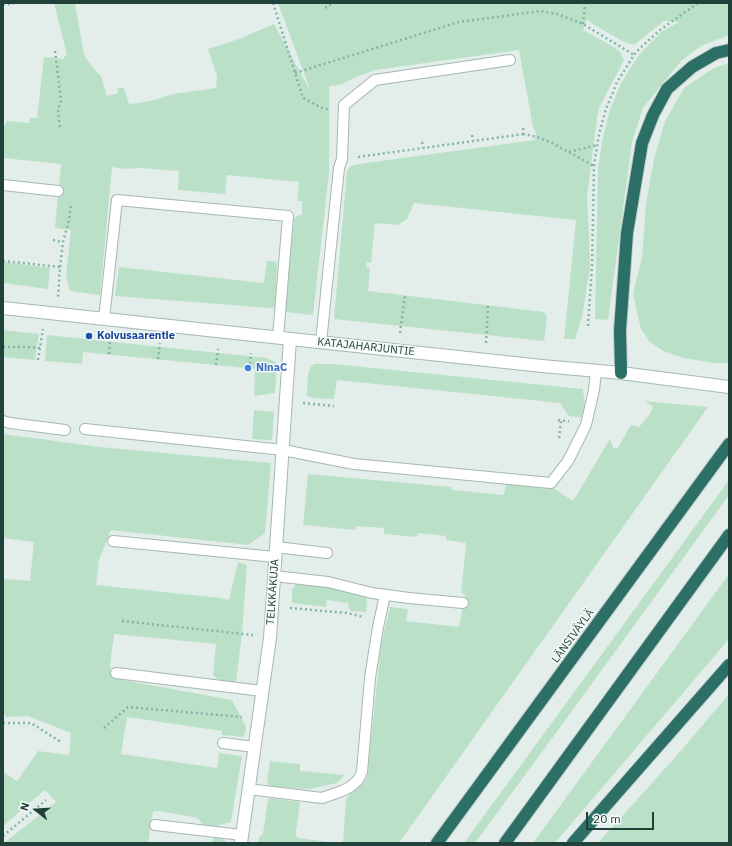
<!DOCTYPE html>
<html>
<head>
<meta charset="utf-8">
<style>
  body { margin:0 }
  #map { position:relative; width:732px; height:846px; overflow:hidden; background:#e3eeea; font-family:"IBM Plex Sans",sans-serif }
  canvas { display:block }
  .frame { position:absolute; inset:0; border:4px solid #21413b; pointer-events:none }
  .north { position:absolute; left:16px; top:790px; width:40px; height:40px; -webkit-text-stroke:3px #f4faf8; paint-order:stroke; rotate:287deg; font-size:11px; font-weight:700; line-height:16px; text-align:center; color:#21413b }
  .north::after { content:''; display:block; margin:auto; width:14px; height:18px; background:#21413b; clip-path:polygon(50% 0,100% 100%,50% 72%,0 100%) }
  .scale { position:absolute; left:586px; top:812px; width:68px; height:18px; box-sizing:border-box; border:2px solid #21413b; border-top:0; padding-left:5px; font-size:12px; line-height:14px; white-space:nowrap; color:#21413b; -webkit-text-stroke:3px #f4faf8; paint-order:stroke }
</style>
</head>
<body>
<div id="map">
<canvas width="732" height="846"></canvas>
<div class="frame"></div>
<div class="north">N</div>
<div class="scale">20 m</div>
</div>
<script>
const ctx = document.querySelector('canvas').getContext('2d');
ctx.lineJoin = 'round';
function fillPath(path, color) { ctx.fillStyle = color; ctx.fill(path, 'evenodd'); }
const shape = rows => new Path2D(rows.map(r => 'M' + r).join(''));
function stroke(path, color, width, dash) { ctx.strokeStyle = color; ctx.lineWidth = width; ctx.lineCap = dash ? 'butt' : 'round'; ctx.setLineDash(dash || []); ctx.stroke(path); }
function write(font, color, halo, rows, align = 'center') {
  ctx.font = font + ' "IBM Plex Sans",sans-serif'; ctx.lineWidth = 3; ctx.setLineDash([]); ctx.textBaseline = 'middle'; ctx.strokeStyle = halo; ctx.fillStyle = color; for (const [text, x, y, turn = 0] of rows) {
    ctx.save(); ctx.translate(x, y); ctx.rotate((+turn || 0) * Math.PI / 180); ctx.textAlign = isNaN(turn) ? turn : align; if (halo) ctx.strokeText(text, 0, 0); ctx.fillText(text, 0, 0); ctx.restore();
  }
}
const green = shape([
  [54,3,75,3,84,55,93,68,101,76,107,96,118,93,117,88,124,88,129,104,151,101,173,94,216,88,217,76,208,49,239,39,274,24,311,92,278,3,729,3,729,35,701,46,681,61,643,108,632,142,608,320,595,319,598,168,603,137,610,110,621,83,639,55,661,32,679,22,664,21,634,45,624,42,591,23,587,19,583,30,612,46,620,52,624,60,599,108,597,118,587,197,589,233,590,267,582,317,575,339,564,339,576,220,414,203,407,219,398,225,375,223,371,263,367,262,366,267,370,268,368,291,544,312,547,317,544,341,334,319,347,171,351,166,359,164,535,140,536,133,533,127,519,50,375,70,356,77,340,85,329,86,329,173,313,315,286,312,285,304,294,218,302,214,302,201,297,201,299,182,227,175,225,194,178,190,179,171,140,168,124,169,112,167,100,295,70,291,66,276,71,230,55,228,61,164,3,158,3,125,5,125,6,121,29,123,30,118,37,118,44,57,64,59,64,56,67,55],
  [729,63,729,363,713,363,684,358,665,352,650,342,641,329,636,308,633,293,642,258,646,204,654,159,665,121,684,88,714,68],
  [267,261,277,262,275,307,270,308,115,296,119,267,264,283],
  [3,262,50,268,48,289,3,283],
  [3,330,39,334,35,360,3,357],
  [47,335,266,358,277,363,275,393,254,396,255,369,83,352,82,364,45,361],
  [314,364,333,364,583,389,586,418,569,416,560,403,337,380,334,399,314,398,307,396,308,375,310,368],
  [645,401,708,407,399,843,343,843,346,799,352,791,363,784,367,777,381,645,390,607,408,609,406,621,459,627,465,594,461,593,466,543,446,540,446,536,418,533,417,537,384,534,384,528,356,526,355,530,303,525,308,474,451,487,452,490,504,495,506,483,553,488,573,501,610,439,613,447,617,449,631,425,639,427,650,414,653,407],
  [254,410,274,412,272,440,252,439],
  [3,434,100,447,271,463,265,533,248,545,111,530,99,560,96,585,221,598,229,600,238,562,247,565,242,633,236,682,221,682,213,675,216,644,114,634,110,665,112,678,232,700,246,727,244,737,222,735,222,731,127,717,121,754,217,768,219,753,242,756,231,822,212,827,203,825,198,818,159,811,153,811,148,843,4,843,56,802,45,790,3,826,3,772,17,781,38,751,69,755,71,733,28,716,6,717,3,711,3,579,30,581,34,542,3,538],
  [729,480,729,495,561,726,475,843,464,843],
  [729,574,729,639,555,843,533,843],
  [300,581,366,596,367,598,366,612,352,611,348,608,349,603,327,600,326,607,292,603,292,590,297,583],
  [729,694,729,843,598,843,678,754],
  [270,761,300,764,300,771,345,775,337,783,309,789,276,787,269,785,267,782],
  [270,798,300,802,296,831,296,836,299,838,336,843,258,843,259,837,263,834,268,800],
  [217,836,224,840,228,843,212,843,214,838]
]);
const path = shape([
  [273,3,303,98,324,109,328,109],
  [3,4,14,4],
  [325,8,331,4],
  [583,24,585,3],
  [55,51,61,101,58,109,60,129],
  [295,73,459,22,541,11,557,14,583,24,634,55],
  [523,128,524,134,537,137,552,143,594,166],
  [472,135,473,141],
  [422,142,424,148],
  [569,152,597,145],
  [358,157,524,134],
  [53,240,63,242],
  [3,261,60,267,58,297],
  [60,267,63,242,69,220,71,203],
  [588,326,592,267,594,166,599,134,606,109,617,82,636,52,660,30,698,3],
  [400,333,405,296],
  [486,343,488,306],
  [3,347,26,347,40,348],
  [109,354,110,338],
  [158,359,160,343],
  [38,360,43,329],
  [216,365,218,349],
  [247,368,250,363,251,353],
  [303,403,334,406],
  [558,420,569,421],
  [559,438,561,421],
  [290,608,347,613,364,617],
  [122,621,253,635],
  [3,723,31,723,61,742],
  [104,728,128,707,242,717],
  [3,836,46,800]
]);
const service = shape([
  [3,185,58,191],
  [104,319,117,200,288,216,278,337],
  [321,342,339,168,342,159,344,105,375,80,510,60],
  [3,421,10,423,65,430],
  [85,429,283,450,354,464,551,483,568,461,586,425,594,390,596,371],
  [113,541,275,557],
  [276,547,327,553],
  [274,576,328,582,372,593,409,598,463,603],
  [116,673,262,691],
  [223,743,254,747],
  [248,789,322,798,342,791,350,787,358,780,362,772,370,678,378,627,385,595],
  [155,825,242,835]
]);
const minor = shape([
  [241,843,270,638,290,339]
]);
const tertiary = shape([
  [3,308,542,366,621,373]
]);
const secondary = shape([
  [621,373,729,387]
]);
const motorway = shape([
  [621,373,620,330,627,233,642,143,653,115,667,89,692,67,716,53,729,50],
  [437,843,729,444],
  [505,843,729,535],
  [573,843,729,665]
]);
const markers = [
  [89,336,4,"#1a4fb4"],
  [248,368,4,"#3f7fe0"]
];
const transitNames = [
  ["Koivusaarentie",97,336]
];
const streetNames = [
  ["KATAJAHARJUNTIE",366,347,6],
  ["TELKKÄKUJA",273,592,-86],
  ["LÄNSIVÄYLÄ",573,636,-54]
];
const shopNames = [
  ["NinaC",256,368]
];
fillPath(green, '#bbe0c8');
stroke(service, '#a5b7b2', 12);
stroke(minor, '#a5b7b2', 14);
stroke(tertiary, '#a5b7b2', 14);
stroke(secondary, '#a1bbb4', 14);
stroke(motorway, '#c1cac8', 14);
stroke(path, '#82b4a8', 2.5, [2, 3]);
stroke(service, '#fff', 10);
stroke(minor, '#fff', 12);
stroke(tertiary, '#fff', 12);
stroke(secondary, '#fff', 12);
stroke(motorway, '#2b6f67', 12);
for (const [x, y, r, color] of markers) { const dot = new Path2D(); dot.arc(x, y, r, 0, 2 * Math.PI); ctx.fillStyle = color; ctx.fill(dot); stroke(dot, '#f4faf8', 1.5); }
write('bold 11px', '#164399', '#f4faf8', transitNames, 'left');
write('11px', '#21413b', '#f4faf8', streetNames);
write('bold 11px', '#366cbe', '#f4faf8', shopNames, 'left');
</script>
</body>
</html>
